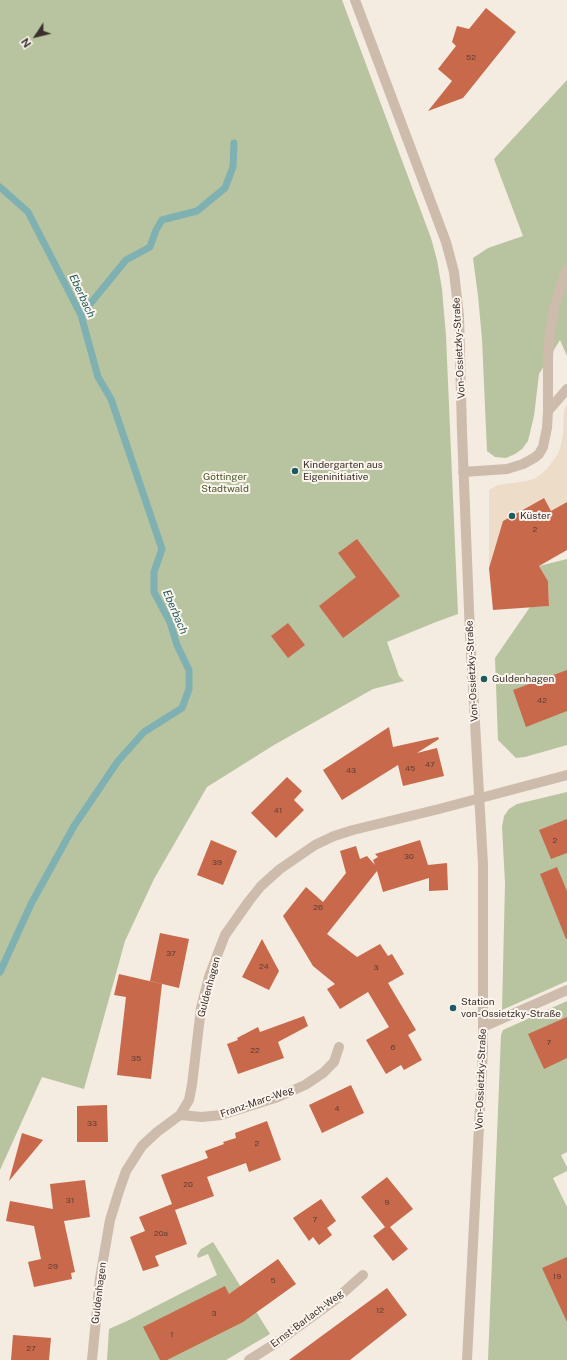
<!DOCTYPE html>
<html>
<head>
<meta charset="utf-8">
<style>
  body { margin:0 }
  #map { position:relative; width:567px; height:1360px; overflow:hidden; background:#f4ebe1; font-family:"Public Sans",sans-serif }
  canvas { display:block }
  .north { position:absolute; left:16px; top:16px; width:40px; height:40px; -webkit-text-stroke:3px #fbf5ee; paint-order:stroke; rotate:235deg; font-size:11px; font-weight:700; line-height:16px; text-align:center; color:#3b302b }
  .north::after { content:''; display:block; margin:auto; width:14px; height:18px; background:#3b302b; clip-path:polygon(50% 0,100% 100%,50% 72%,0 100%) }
</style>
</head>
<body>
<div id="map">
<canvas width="567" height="1360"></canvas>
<div class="north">N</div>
</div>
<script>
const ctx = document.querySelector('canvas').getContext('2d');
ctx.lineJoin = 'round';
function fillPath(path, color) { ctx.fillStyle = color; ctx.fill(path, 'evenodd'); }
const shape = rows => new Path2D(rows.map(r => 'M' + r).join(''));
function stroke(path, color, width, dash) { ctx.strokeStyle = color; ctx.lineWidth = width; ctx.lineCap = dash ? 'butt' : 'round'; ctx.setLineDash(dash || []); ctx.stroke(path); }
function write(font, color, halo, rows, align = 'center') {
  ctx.font = font + ' "Public Sans",sans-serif'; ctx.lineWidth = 4; ctx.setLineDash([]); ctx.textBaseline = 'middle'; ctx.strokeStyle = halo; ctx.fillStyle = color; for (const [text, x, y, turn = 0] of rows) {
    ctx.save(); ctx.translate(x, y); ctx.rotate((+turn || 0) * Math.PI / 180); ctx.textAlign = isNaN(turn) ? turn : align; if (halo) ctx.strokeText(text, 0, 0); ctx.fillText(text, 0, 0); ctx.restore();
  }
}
const green = shape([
  [0,0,342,0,431,238,437,260,442,289,446,336,458,614,436,622,387,642,399,676,404,681,373,689,274,745,207,787,154,879,125,941,84,1089,42,1077,0,1170],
  [567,80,567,356,560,340,539,374,534,416,528,441,522,449,515,454,506,458,495,457,487,451,482,339,478,296,473,258,488,248,523,236,494,159],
  [567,559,567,745,525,757,516,758,498,740,495,658,530,607,549,606,548,581,539,566],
  [567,792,567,981,502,1010,505,883,502,827,504,816,509,809,517,804],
  [567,1001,567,1152,561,1155,567,1167,567,1171,553,1178,567,1207,567,1360,488,1360,501,1035,503,1030],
  [213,1242,270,1334,226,1360,107,1360,109,1329,127,1321,217,1275,208,1254,198,1258,197,1255,201,1249]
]);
const plaza = shape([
  [567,404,567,502,551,511,543,498,503,521,489,568,489,490,498,485,527,481,536,478,547,469,558,454,561,445,563,433,564,410]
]);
const stream = shape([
  [0,187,28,212,81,315,98,377,111,399,162,549,154,572,154,592,170,622,177,645,189,670,189,689,182,708,144,732,118,761,74,826,31,904,0,972],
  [81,315,126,260,150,247,156,230,162,220,197,211,225,188,233,167,234,143]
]);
const building = shape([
  [486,8,516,32,463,98,428,111,452,81,438,69,456,46,452,42,457,26,469,29],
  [544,498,551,511,567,502,567,550,539,566,548,581,549,606,493,610,489,568,503,521],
  [357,539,400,596,343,638,319,606,356,577,338,553],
  [288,623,305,645,288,658,271,636],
  [567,670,567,711,526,727,513,690],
  [389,727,393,747,438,737,439,739,417,753,437,748,444,776,403,786,398,765,342,800,323,770],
  [287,777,302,791,294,800,304,810,276,838,251,813],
  [567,819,567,853,551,859,539,830],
  [211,840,237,851,223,885,197,875],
  [420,840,428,865,447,863,448,890,429,891,429,878,383,892,377,871,327,934,357,957,380,944,388,956,392,954,404,974,388,983,416,1030,408,1035,422,1060,404,1070,401,1065,386,1074,366,1040,389,1027,368,992,340,1009,327,989,335,984,313,966,283,916,306,887,323,902,346,873,340,851,356,846,360,859,367,856,375,865,373,860,378,857,375,854],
  [557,867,567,891,567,939,566,939,540,874],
  [160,933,189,939,179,988,150,981],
  [262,939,279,971,269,990,242,977],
  [119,974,162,984,151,1079,117,1075,126,997,114,995],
  [304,1016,308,1026,278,1042,284,1058,238,1074,227,1044,238,1040,237,1038,258,1027,260,1032],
  [567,1017,567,1058,544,1069,528,1034],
  [351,1085,364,1113,322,1133,309,1105],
  [107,1105,108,1142,77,1142,77,1106],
  [267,1121,281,1160,249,1172,246,1163,207,1177,214,1196,175,1210,187,1244,155,1256,159,1266,143,1271,130,1237,145,1231,139,1217,172,1204,161,1175,208,1158,205,1151,224,1144,223,1142,236,1138,235,1133],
  [22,1133,43,1140,9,1181],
  [387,1177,413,1209,390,1227,408,1249,393,1261,373,1236,385,1227,361,1197],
  [85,1180,90,1217,64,1221,75,1272,71,1273,72,1279,34,1287,28,1262,41,1259,34,1226,6,1221,10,1201,53,1209,50,1184],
  [321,1199,336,1221,327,1228,332,1235,319,1245,313,1237,309,1241,293,1218],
  [567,1257,567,1322,542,1268],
  [278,1259,296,1284,243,1322,167,1360,160,1360,143,1327,225,1286,229,1294],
  [387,1288,407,1315,350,1360,289,1360],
  [13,1335,51,1338,49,1360,11,1360]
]);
const minor = shape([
  [355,0,446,242,454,272,459,316,462,432,470,635,483,864,483,1049,467,1360],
  [548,411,548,356,550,333,554,308,563,280,567,269],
  [463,472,507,469,523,464,534,458,539,454,543,447,547,428,548,411,567,389],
  [483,1027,567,990],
  [180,1115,202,1117,221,1115,278,1097,305,1085,323,1073,334,1062,339,1047],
  [92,1360,100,1278,110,1220,119,1191,126,1171,142,1146,157,1132,180,1115,189,1100,192,1085,201,1008,209,977,218,953,225,935,249,901,261,886,280,869,315,845,334,836,353,830,439,809,567,775],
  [249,1360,276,1343,335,1300,363,1275]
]);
const markers = [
  [295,471,4,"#1f5a5e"],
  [512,516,4,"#1f5a5e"],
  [484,679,4,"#1f5a5e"],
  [453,1008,4,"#1f5a5e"]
];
const numberNames = [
  ["52",471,58],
  ["2",535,530],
  ["42",542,701],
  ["47",430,765],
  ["45",410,769],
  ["43",351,771],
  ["41",278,811],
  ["2",555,841],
  ["30",409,857],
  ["39",217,863],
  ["26",318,908],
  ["37",171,954],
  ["24",264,967],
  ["3",376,968],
  ["7",549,1043],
  ["6",393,1048],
  ["22",255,1051],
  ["35",136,1059],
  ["4",337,1109],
  ["33",92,1124],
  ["2",257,1144],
  ["20",188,1185],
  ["31",70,1201],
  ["9",387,1203],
  ["7",315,1220],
  ["20a",161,1234],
  ["29",53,1267],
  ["19",557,1277],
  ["5",273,1281],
  ["12",380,1311],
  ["3",214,1314],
  ["1",172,1335],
  ["27",31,1349]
];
const streetNames = [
  ["Von-Ossietzky-Straße",459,348,-93],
  ["Von-Ossietzky-Straße",472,671,-93],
  ["Guldenhagen",209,987,-75],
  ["Von-Ossietzky-Straße",481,1079,-88],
  ["Franz-Marc-Weg",257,1102,-19],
  ["Guldenhagen",99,1293,-83],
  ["Ernst-Barlach-Weg",307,1319,-37]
];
const poiNames = [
  ["Kindergarten aus",303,465],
  ["Eigeninitiative",303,477],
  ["Küster",520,516],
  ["Guldenhagen",492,679],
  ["Station",461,1002],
  ["von-Ossietzky-Straße",461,1014]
];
const parkNames = [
  ["Göttinger",225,477],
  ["Stadtwald",225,489]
];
const waterNames = [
  ["Eberbach",82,296,65],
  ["Eberbach",175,612,67]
];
fillPath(green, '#b8c4a0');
fillPath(plaza, '#ecdcc8');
stroke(stream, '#7fb0b2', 7);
fillPath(building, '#c8694b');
stroke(minor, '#cdbbac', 10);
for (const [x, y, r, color] of markers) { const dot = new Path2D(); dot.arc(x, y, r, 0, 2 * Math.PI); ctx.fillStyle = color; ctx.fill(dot); stroke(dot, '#fbf5ee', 1.5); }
write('8px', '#5e3e33', null, numberNames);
write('10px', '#3b302b', '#fbf5ee', streetNames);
write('10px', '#3b302b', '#fbf5ee', poiNames, 'left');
write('10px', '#4a5a2e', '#fbf5ee', parkNames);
write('italic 11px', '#1f5a5e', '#fbf5ee', waterNames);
</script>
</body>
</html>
